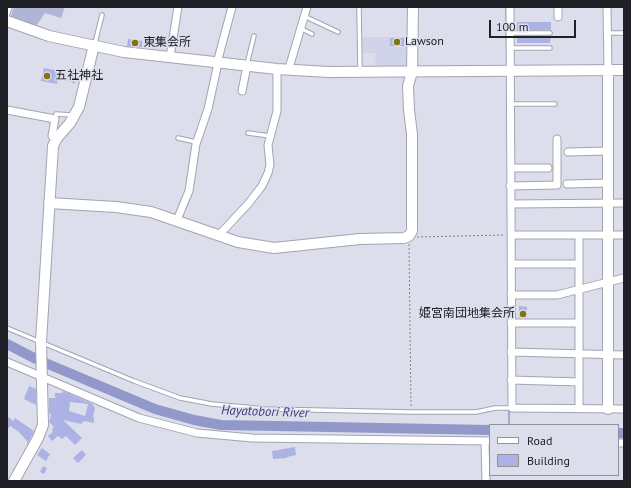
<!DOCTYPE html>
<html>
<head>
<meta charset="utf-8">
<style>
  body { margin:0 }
  #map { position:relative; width:631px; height:488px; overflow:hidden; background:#dcdeeb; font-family:"PT Sans",sans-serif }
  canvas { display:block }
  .frame { position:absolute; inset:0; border:8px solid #202126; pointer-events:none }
  .legend { position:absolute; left:489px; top:424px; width:130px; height:52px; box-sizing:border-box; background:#dcdeeb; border:1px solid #91929c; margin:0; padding:5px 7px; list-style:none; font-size:12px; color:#202126 }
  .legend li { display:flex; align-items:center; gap:8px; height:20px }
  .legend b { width:20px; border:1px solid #91929c }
  .scale { position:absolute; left:489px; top:20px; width:87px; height:18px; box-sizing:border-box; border:2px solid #202126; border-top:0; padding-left:5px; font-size:12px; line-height:14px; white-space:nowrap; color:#202126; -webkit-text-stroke:3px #dcdeeb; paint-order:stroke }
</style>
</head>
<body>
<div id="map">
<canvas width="631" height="488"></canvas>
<div class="frame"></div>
<ul class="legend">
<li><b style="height:5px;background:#fff"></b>Road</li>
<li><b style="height:11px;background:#acb2e4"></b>Building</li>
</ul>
<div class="scale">100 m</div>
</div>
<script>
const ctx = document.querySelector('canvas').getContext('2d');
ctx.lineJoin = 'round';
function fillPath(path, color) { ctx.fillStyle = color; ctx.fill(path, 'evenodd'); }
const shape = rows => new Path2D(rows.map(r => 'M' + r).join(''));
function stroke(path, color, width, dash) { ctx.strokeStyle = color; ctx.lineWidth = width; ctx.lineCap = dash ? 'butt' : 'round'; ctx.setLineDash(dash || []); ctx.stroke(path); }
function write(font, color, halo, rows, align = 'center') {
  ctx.font = font + ' "PT Sans","Noto Sans JP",sans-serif'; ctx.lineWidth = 3; ctx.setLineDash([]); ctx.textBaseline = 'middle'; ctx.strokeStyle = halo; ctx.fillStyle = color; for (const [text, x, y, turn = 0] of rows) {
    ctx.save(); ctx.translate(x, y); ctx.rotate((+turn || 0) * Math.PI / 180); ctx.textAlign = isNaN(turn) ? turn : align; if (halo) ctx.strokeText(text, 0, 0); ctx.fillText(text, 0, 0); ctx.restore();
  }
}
const built = shape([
  [360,37,406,37,406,69,376,69,375,53,360,53]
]);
const green = shape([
  [14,7,65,7,61,18,45,13,34,29,10,19]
]);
const stream = shape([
  [506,7,507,67],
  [507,75,507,109],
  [509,409,509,425]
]);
const river = shape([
  [7,344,36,359,155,409,194,420,221,425,490,430],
  [618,433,624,433]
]);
const building = shape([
  [517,22,551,22,551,30,517,30],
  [517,36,551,36,550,43,517,43],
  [390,38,404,38,404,46,390,46],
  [128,39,142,41,142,47,127,46],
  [44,68,59,71,57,84,41,81],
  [519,306,527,307,526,318,519,318],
  [29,386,36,389,36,405,24,399],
  [63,391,93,404,93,406,95,407,93,417,94,418,94,423,84,421,81,424,63,420,82,438,75,445,66,436,62,439,58,436,52,441,48,436,53,432,52,429,54,427,49,422,51,415,49,413,49,398,55,398,55,393,62,393],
  [70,402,88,404,85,416,69,411],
  [7,416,13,421,15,418,34,431,27,445,27,441,19,432,10,426,7,430],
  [295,447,296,455,287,457,287,458,273,459,272,451],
  [42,448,50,454,46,461,37,455],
  [82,450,86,455,78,463,73,458],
  [43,466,47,468,44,474,40,472]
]);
const path = shape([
  [61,79,76,83],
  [417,237,504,235],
  [409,244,411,407]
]);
const lane = shape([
  [359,7,360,70],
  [7,16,10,7],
  [304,16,338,32],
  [300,28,312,34],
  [511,33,550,33],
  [608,33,624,33],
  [95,43,102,15],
  [511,48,550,48],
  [247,64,254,36],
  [511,104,555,104],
  [55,119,56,114,72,115],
  [248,133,270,136],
  [178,138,196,142],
  [7,328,134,381,180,398,212,404,265,409,411,412,476,412,495,408,512,408]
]);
const street = shape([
  [510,7,512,408,624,409],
  [558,7,558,17],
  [607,7,608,71],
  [170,57,178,7],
  [217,63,232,7],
  [289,68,307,7],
  [242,91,247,66],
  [7,110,55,119,52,136,57,138],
  [568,152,608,151],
  [511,168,548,168],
  [567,184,609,183],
  [510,186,557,185,557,139],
  [511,204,624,203],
  [177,220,189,191,196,144,208,109,218,63],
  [219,235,248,204,262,186,268,173,270,165,268,145,277,111,277,69],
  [511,235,624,235],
  [511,264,579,264],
  [511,295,557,295,624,278],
  [511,323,579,323],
  [511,352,624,355],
  [7,362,139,418,197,433,252,438,490,441],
  [511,380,579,382],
  [579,409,579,235],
  [485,441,486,481],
  [618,443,624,443]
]);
const secondary = shape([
  [7,21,49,36,124,52,277,69,329,72,624,70],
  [49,203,116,207,151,212,238,242,274,248,360,239,404,238,409,236,412,231,412,134,409,110,408,86,412,72,413,7],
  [608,409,608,71],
  [14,481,38,438,43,425,41,342,53,146,57,138,70,123,79,107,94,45]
]);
const markers = [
  [397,42,4,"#827314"],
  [135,43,4,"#827314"],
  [47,76,4,"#827314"],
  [523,314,4,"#827314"]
];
const poiNames = [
  ["Lawson",405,42],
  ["東集会所",143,43],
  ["五社神社",55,76],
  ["姫宮南団地集会所",515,314,"right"]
];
const waterNames = [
  ["Hayatobori River",265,412,2]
];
fillPath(built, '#d1d4e8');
fillPath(green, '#b1b5d5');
stroke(stream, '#9298c9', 1.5);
stroke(river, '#9298c9', 10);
fillPath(building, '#acb2e4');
stroke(lane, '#a2a4b1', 5.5);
stroke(street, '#a2a4b1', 9);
stroke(secondary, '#a2a4b1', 12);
stroke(path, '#80818b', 1, [2, 2]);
stroke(lane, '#fff', 3.5);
stroke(street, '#fff', 7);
stroke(secondary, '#fff', 10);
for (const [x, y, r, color] of markers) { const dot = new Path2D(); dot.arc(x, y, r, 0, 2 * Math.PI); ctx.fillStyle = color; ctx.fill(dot); stroke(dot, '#dcdeeb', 1.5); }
write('12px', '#202126', '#dcdeeb', poiNames, 'left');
write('italic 13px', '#3a3b79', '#dcdeeb', waterNames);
</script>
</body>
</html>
